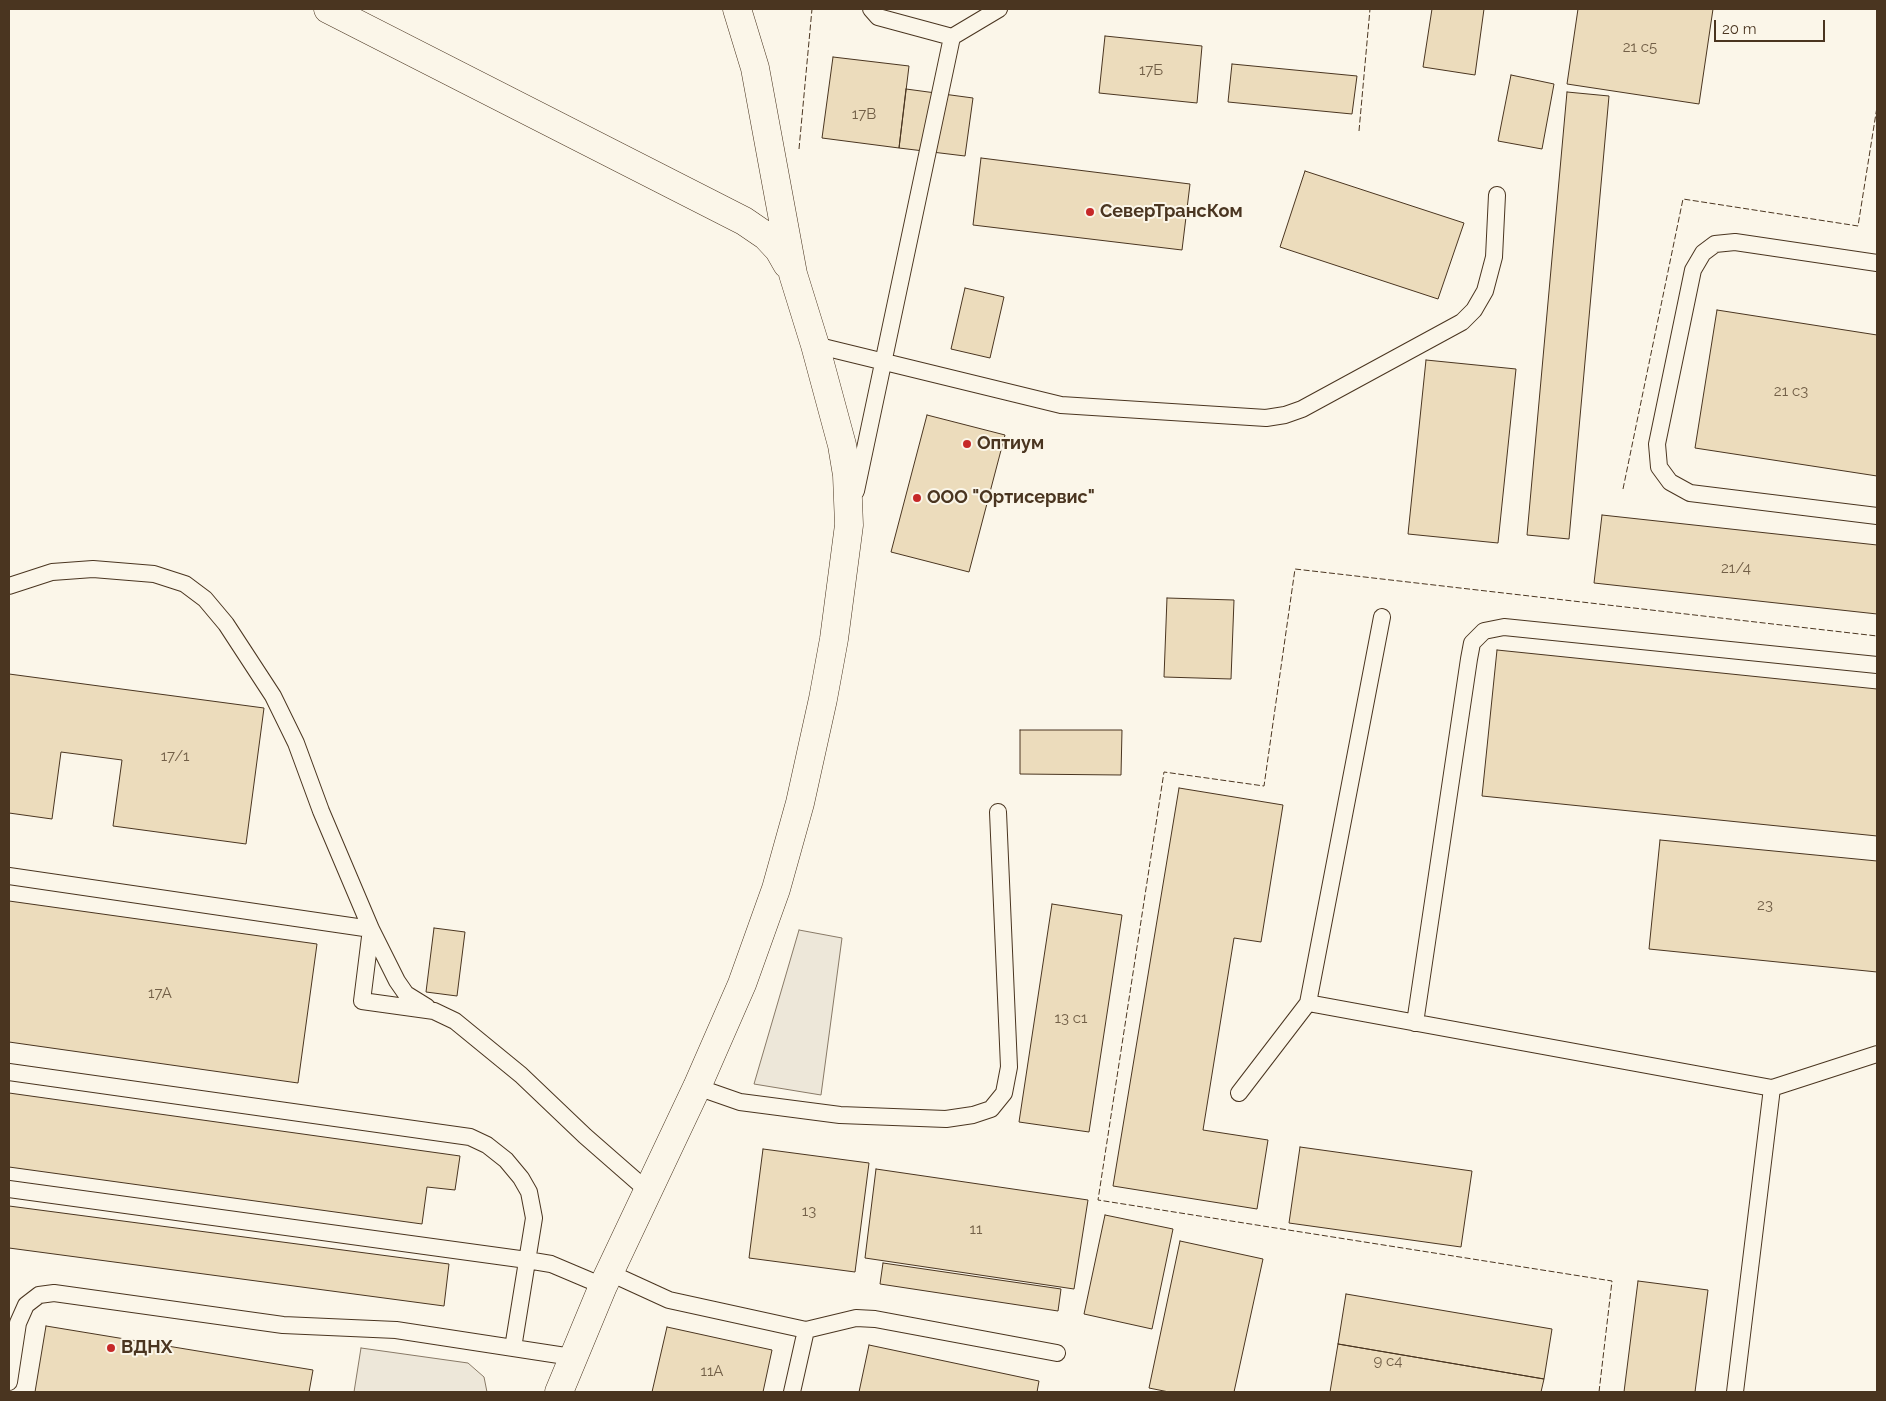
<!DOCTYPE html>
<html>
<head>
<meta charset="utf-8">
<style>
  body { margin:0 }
  #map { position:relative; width:1886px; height:1401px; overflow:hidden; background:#fbf6e9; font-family:Raleway,sans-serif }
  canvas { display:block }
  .frame { position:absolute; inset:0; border:10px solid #4a3520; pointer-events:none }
  .scale { position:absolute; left:1714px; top:20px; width:111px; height:22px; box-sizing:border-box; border:2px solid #4a3520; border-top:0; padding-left:6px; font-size:15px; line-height:18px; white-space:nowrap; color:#4a3520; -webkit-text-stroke:4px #fbf6e9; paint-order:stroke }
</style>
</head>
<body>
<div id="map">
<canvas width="1886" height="1401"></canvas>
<div class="frame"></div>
<div class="scale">20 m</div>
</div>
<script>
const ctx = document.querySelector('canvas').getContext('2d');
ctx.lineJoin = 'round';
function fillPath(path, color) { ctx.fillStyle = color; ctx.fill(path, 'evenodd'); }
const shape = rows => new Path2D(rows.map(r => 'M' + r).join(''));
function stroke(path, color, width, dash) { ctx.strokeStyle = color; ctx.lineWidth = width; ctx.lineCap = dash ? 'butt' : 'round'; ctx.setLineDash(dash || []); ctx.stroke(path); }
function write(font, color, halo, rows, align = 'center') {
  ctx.font = font + ' Raleway,sans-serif'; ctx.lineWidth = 4; ctx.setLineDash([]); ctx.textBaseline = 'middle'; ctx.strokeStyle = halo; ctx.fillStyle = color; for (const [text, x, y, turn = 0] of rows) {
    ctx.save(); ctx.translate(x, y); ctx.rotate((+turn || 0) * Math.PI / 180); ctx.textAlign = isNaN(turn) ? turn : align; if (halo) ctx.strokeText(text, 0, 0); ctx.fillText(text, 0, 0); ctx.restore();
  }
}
const parking = shape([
  [799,930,842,938,821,1095,754,1084,799,930],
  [361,1348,468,1363,484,1377,487,1392,354,1392,361,1348]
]);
const building = shape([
  [1432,9,1484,9,1475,75,1423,67,1432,9],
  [1578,9,1713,9,1699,104,1567,84,1578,9],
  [1105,36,1202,46,1197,103,1099,93,1105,36],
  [833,57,909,66,899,148,822,138,833,57],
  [1232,64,1357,76,1352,114,1228,102,1232,64],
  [1511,75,1554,84,1542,149,1498,141,1511,75],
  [906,89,973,98,965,156,899,148,906,89],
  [1567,92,1609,96,1569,539,1527,535,1567,92],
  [981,158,1190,184,1182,250,973,225,981,158],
  [1305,171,1464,223,1438,299,1280,247,1305,171],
  [965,288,1004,297,990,358,951,349,965,288],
  [1717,310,1877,335,1877,476,1695,448,1717,310],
  [1426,360,1516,369,1498,543,1408,534,1426,360],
  [927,415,1005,435,969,572,891,552,927,415],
  [1602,515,1877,545,1877,614,1594,583,1602,515],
  [1167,598,1234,600,1231,679,1164,677,1167,598],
  [1497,650,1877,689,1877,836,1482,796,1497,650],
  [9,674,264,708,246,844,113,826,122,760,61,752,52,819,9,813,9,674],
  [1020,730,1122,730,1121,775,1020,774,1020,730],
  [1179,788,1283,805,1261,942,1234,938,1203,1130,1268,1140,1257,1209,1113,1186,1179,788],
  [1660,840,1877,861,1877,972,1649,949,1660,840],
  [9,901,317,944,298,1083,9,1042,9,901],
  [1052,904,1122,915,1089,1132,1019,1122,1052,904],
  [434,928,465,932,457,996,426,992,434,928],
  [9,1093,460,1156,455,1190,427,1187,422,1224,9,1167,9,1093],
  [1300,1147,1472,1171,1461,1247,1289,1223,1300,1147],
  [763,1149,869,1163,855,1272,749,1258,763,1149],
  [876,1169,1088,1200,1074,1289,865,1258,876,1169],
  [9,1206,449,1264,444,1306,9,1248,9,1206],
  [1105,1215,1173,1229,1152,1329,1084,1314,1105,1215],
  [1180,1241,1263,1259,1234,1392,1169,1392,1149,1388,1180,1241],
  [883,1263,1061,1289,1058,1311,880,1284,883,1263],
  [1638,1281,1708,1290,1695,1392,1624,1392,1638,1281],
  [1346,1294,1552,1329,1544,1379,1338,1344,1346,1294],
  [46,1326,313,1370,309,1392,35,1392,46,1326],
  [667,1327,772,1350,763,1392,652,1392,667,1327],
  [1338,1344,1544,1379,1541,1392,1330,1392,1338,1344],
  [869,1345,1039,1381,1037,1392,859,1392,869,1345]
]);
const service = shape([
  [871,9,878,17,952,37],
  [1877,263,1735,242,1715,244,1703,253,1693,270,1657,444,1659,467,1670,482,1690,493,1877,516],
  [815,345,1061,405,1266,418,1285,415,1302,409,1462,322,1474,310,1485,291,1494,257,1497,195],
  [856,491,952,37,999,9],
  [9,586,52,572,93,569,154,574,185,584,205,599,226,624,273,696,296,743,321,811,371,929,397,981,406,994,427,1007],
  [1382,617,1308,1003,1772,1088,1735,1392],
  [9,876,371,929,362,1001,434,1011,455,1021,521,1075,585,1136,649,1192],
  [1415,1023,1469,659,1472,643,1484,631,1504,627,1877,665],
  [9,1072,470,1137,487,1145,506,1160,521,1178,529,1192,534,1218,513,1348],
  [697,1087,740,1102,840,1115,946,1119,973,1115,991,1109,1004,1093,1009,1067,998,812],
  [1772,1088,1877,1054],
  [1239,1093,1308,1003],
  [9,1189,527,1260,551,1264,603,1286],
  [610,1273,669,1300,806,1330,856,1318,875,1319,1057,1353],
  [9,1382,18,1323,26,1305,39,1295,54,1293,283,1325,396,1330,572,1357],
  [792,1392,806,1330]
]);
const minor = shape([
  [328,9,744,221,766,236,779,250,787,264],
  [559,1392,603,1286,697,1087,742,984,776,889,800,803,823,699,834,639,849,525,847,475,842,445,815,345,793,274,755,68,737,9]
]);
const fence = shape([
  [1359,131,1370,9],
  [799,149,812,9],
  [1623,489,1683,199,1858,226,1877,107],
  [1599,1392,1612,1281,1098,1200,1164,772,1264,786,1295,569,1877,636]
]);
const markers = [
  [1090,212,5,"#c62828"],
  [967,444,5,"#c62828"],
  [917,498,5,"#c62828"],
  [111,1348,5,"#c62828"]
];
const numberNames = [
  ["21 с5",1640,47],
  ["17Б",1151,70],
  ["17В",864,114],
  ["21 с3",1791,391],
  ["21/4",1736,568],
  ["17/1",175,756],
  ["23",1765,905],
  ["17А",160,993],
  ["13 с1",1071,1018],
  ["13",809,1211],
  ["11",976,1229],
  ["9 с4",1388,1361],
  ["11А",712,1371]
];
const poiNames = [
  ["СеверТрансКом",1100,212],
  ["Оптиум",977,444],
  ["ООО \"Ортисервис\"",927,498],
  ["ВДНХ",121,1348]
];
fillPath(parking, '#ede7d9');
stroke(parking, '#887966', 1);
fillPath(building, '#ecdcbc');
stroke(building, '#4a3520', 1);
stroke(service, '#4a3520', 18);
stroke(minor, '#4a3520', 29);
stroke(service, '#fbf6e9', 16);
stroke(minor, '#fbf6e9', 28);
stroke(fence, '#4a3520', 1, [6, 2.5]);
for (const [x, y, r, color] of markers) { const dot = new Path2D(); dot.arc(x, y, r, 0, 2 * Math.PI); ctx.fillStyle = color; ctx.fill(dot); stroke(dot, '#fbf6e9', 2); }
write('15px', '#725f47', null, numberNames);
write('bold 18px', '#4a3520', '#fbf6e9', poiNames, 'left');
</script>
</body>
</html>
